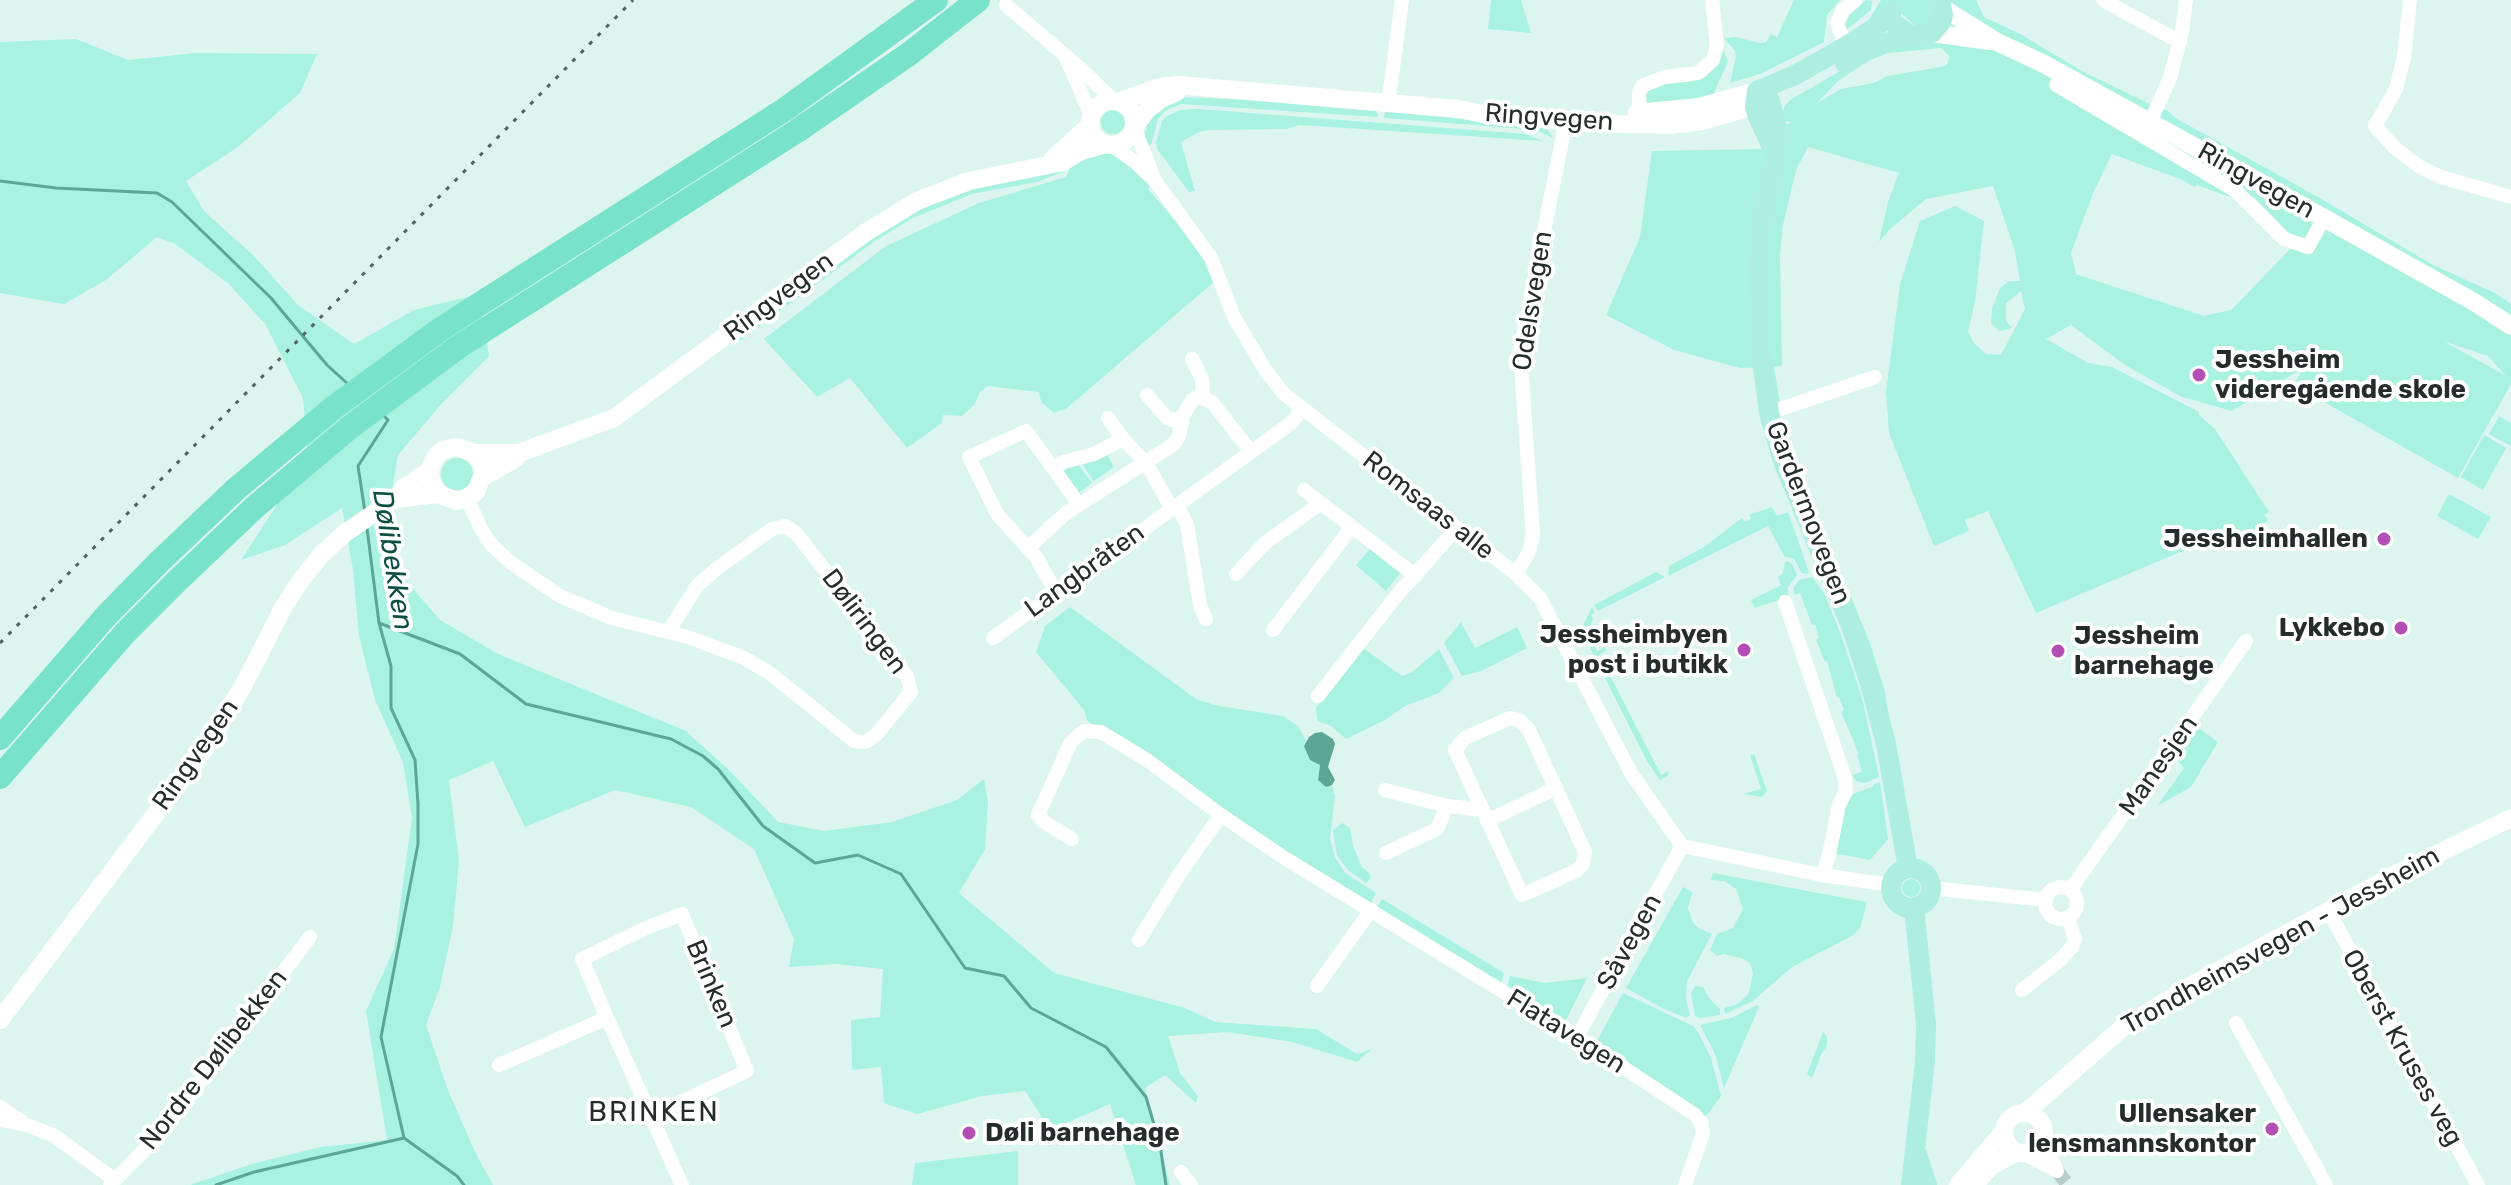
<!DOCTYPE html>
<html>
<head>
<meta charset="utf-8">
<style>
  body { margin:0 }
  canvas { display:block; background:#dcf6ef }
</style>
</head>
<body>
<canvas width="2511" height="1185"></canvas>
<script>
const ctx = document.querySelector('canvas').getContext('2d');
ctx.lineJoin = 'round';
function fillPath(path, color) { ctx.fillStyle = color; ctx.fill(path, 'evenodd'); }
const shape = rows => new Path2D(rows.map(r => 'M' + r).join(''));
function stroke(path, color, width, dash) { ctx.strokeStyle = color; ctx.lineWidth = width; ctx.lineCap = dash ? 'butt' : 'round'; ctx.setLineDash(dash || []); ctx.stroke(path); }
function write(font, color, halo, rows, align = 'center') {
  ctx.font = font + ' Rubik,sans-serif'; ctx.lineWidth = 8; ctx.setLineDash([]); ctx.textBaseline = 'middle'; ctx.strokeStyle = halo; ctx.fillStyle = color; for (const [text, x, y, turn = 0] of rows) {
    ctx.save(); ctx.translate(x, y); ctx.rotate((+turn || 0) * Math.PI / 180); ctx.textAlign = isNaN(turn) ? turn : align; if (halo) ctx.strokeText(text, 0, 0); ctx.fillText(text, 0, 0); ctx.restore();
  }
}
const green = shape([
  [1491,0,1521,0,1531,33,1488,29],
  [1794,0,1840,0,1827,15,1824,42,1760,74,1730,83,1736,57,1735,51,1724,38,1735,37,1761,43,1766,42,1771,34,1777,37],
  [1866,0,1872,1,1871,10,1844,32,1843,28,1850,15],
  [1881,0,1976,0,1984,17,2022,35,2080,70,2162,110,2167,110,2174,117,2318,197,2433,265,2495,293,2511,304,2511,384,2458,478,2294,385,2303,368,2232,411,2182,397,2125,365,2071,325,2046,339,2088,363,2112,367,2199,412,2199,415,2215,429,2269,512,2264,515,2268,520,2242,548,2204,542,2036,613,1988,511,1965,520,1969,531,1934,546,1889,433,1886,392,1900,284,1920,221,1955,206,1984,221,1975,302,1968,331,1974,343,1986,354,2001,355,2025,309,2021,291,2006,303,2006,321,2012,328,1999,331,1991,323,1992,309,2000,288,2009,281,2020,281,2015,251,1993,186,1926,199,1889,230,1879,242,1888,202,1899,173,1808,147,1796,170,1783,225,1780,255,1782,366,1774,367,1780,403,1777,401,1769,367,1740,368,1674,350,1606,315,1640,237,1652,151,1762,149,1782,127,1792,122,1781,121,1784,107,1790,100,1859,60,1868,61,1838,81,1817,103,1841,89,1874,83,1887,76,1946,66,1950,57,1941,48,1889,53,1887,47,1932,41,1888,1,1883,9,1868,21],
  [2112,154,2180,179,2195,187,2197,185,2227,196,2254,197,2290,234,2301,238,2231,310,2204,316,2076,274,2071,253,2094,191],
  [2446,342,2488,356,2506,376,2447,343],
  [76,39,128,60,196,53,317,54,300,93,238,147,186,181,204,211,253,255,298,305,354,344,414,310,467,297,483,318,489,356,443,402,398,455,387,518,407,582,440,620,498,654,686,731,732,773,778,822,824,831,892,822,957,800,984,779,988,802,985,849,959,893,1054,973,1185,1008,1215,1022,1316,1029,1357,1054,1372,1049,1357,1062,1292,1042,1228,1032,1168,1036,1180,1073,1198,1096,1196,1103,1165,1075,1145,1088,1170,1185,1136,1185,1110,1104,1050,1130,1025,1091,982,1096,917,1114,884,1103,881,1067,852,1070,851,1020,880,1017,883,969,836,964,789,967,794,939,754,849,691,807,615,790,525,827,493,761,449,780,459,861,453,926,440,987,426,1025,448,1090,475,1152,493,1185,190,1185,255,1163,321,1147,387,1140,366,1011,394,949,412,818,403,762,375,700,359,636,353,570,342,508,285,545,241,560,275,508,307,449,303,398,265,324,229,284,175,244,157,237,106,280,64,304,0,293,0,42],
  [1723,49,1728,62,1715,90,1713,100,1648,105,1645,94,1647,89,1658,84,1688,82,1706,77,1717,64],
  [1178,97,1252,100,1376,111,1378,115,1377,117,1181,104,1165,111,1158,119,1151,145,1146,148,1145,134,1148,119],
  [1198,109,1525,134,1543,141,1299,125,1287,129,1208,130,1199,132,1181,142,1195,191,1189,192,1157,149,1156,142,1162,121,1167,116,1180,110],
  '1101 122a12 12 0 1 1 24 0a12 12 0 1 1-24 0Z',
  [1385,111,1546,127,1553,138,1536,130,1384,118],
  [1096,128,1129,167,1132,165,1150,185,1148,189,1222,275,1067,408,1054,413,1042,403,1038,392,988,386,980,392,974,405,962,416,943,415,942,423,907,448,850,378,817,397,764,339,886,246,979,203,1066,177,1070,169,1037,182,972,194,913,218,875,241,736,344,733,340,878,233,908,214,948,195,1079,156],
  [2499,416,2511,423,2511,446,2489,434],
  [2484,435,2506,448,2483,490,2461,477],
  [1106,452,1114,467,1094,481,1080,461],
  '441 474a16 16 0 1 1 32 0a16 16 0 1 1-32 0Z',
  [1077,462,1092,483,1080,492,1083,497,1080,498,1061,467],
  [2449,494,2491,517,2478,539,2437,516],
  [1772,507,1777,516,1788,512,1809,572,1807,574,1802,573,1794,559,1784,556,1768,526,1668,576,1669,566,1704,547,1742,518,1745,522,1751,519,1749,515],
  [1370,549,1400,573,1386,591,1356,565],
  [1788,561,1792,564,1797,575,1788,587,1788,597,1755,608,1751,600,1781,585,1778,577,1783,573,1785,562],
  [1656,572,1665,577,1598,611,1594,605],
  [1812,577,1824,593,1840,632,1862,697,1879,777,1865,783,1856,781,1852,775,1862,772,1857,755,1859,754,1841,712,1844,710,1839,697,1837,698,1827,661,1825,662,1816,640,1819,638,1815,625,1812,625,1800,593,1795,595,1793,589,1799,580],
  [1849,592,1870,643,1885,692,1889,719,1846,598],
  [1070,607,1196,699,1214,705,1283,716,1298,726,1306,740,1304,746,1314,762,1320,765,1318,777,1326,787,1332,785,1335,796,1330,839,1335,857,1345,873,1376,893,1369,906,1096,728,1087,720,1084,710,1036,652,1045,626],
  [1592,607,1595,613,1591,615,1593,619,1591,625,1585,628,1597,651,1605,647,1606,650,1595,658,1581,629],
  [1461,622,1475,648,1517,627,1527,648,1481,671,1462,676,1444,643],
  [1363,648,1402,676,1412,672,1439,649,1454,678,1439,693,1405,706,1385,720,1346,739,1331,726,1317,721,1316,708],
  [1614,664,1615,668,1608,672,1618,691,1661,775,1669,771,1668,776,1660,780,1647,761,1601,670],
  [2196,726,2218,742,2191,787,2157,806,2184,768,2174,756],
  [1754,754,1767,791,1762,797,1743,794,1761,789,1750,755],
  [1880,782,1888,839,1870,860,1833,853,1842,807,1853,794,1874,786,1874,784],
  [1342,823,1350,828,1353,846,1362,867,1370,874,1371,878,1366,883,1348,870,1337,856,1333,830],
  [1713,873,1818,893,1867,902,1860,928,1852,936,1792,967,1753,1001,1725,1014,1724,1008,1738,1004,1749,993,1753,973,1750,963,1741,958,1724,954,1717,956,1710,950,1717,934,1733,928,1743,909,1736,889,1724,881,1711,880],
  '1902 888a9 9 0 1 1 18 0a9 9 0 1 1-18 0Z',
  [1683,887,1692,892,1688,908,1693,922,1698,928,1712,934,1687,981,1686,1000,1690,1015,1686,1018,1662,1008,1626,988],
  [1382,899,1504,973,1500,988,1376,909],
  [1510,976,1545,983,1587,978,1563,1026,1506,991],
  [1695,986,1703,987,1709,998,1720,1009,1720,1015,1700,1018,1695,1016,1691,994],
  [1623,993,1693,1026,1698,1032,1711,1058,1721,1096,1709,1113,1702,1118,1596,1043],
  [1757,1005,1759,1007,1724,1088,1715,1054,1700,1025,1731,1018],
  [1823,1032,1827,1037,1827,1046,1822,1053,1812,1078,1807,1074],
  [1018,1151,1018,1185,912,1185,915,1163]
]);
const water = shape([
  [1322,732,1333,739,1335,744,1328,767,1335,780,1332,785,1326,787,1318,780,1320,765,1310,760,1304,746,1309,737,1315,733]
]);
const stream = shape([
  [0,181,56,188,157,193,172,202,271,298,327,365,348,384],
  [365,512,358,466,388,420,384,416],
  [367,528,379,623,391,666,391,708,415,760,418,804,418,844,381,1037,404,1138],
  [379,623,460,654,526,704,671,739,703,756,718,769,763,826,815,863,858,855,901,874,965,968,1004,976,1031,1008,1106,1047,1146,1097,1160,1145,1166,1185],
  [216,1185,254,1172,404,1138,457,1176,464,1185]
]);
const minorTunnel = shape([
  [2057,1171,2068,1185]
]);
const minor = shape([
  [2103,0,2180,42],
  [2410,0,2404,58,2396,89,2375,126,2395,148,2420,167,2441,177,2511,197],
  [1006,5,1079,67,1114,101],
  [1849,54,1837,23,1843,10,1855,0],
  [1066,58,1091,115],
  [2062,74,2056,85,2236,191,2284,239,2308,247,2324,218],
  [1388,105,1402,0],
  [1640,119,1639,94,1642,86,1665,77,1698,73,1713,60,1717,45,1712,0],
  [2150,122,2170,78,2182,32,2186,0],
  [1134,127,1154,178],
  [1111,145,1134,161,1156,182,1211,258,1234,317,1266,371,1284,394,1516,574,1540,598,1631,773,1682,846],
  [1192,359,1202,379,1203,397],
  [1147,395,1167,418,1182,423],
  [1769,413,1875,377],
  [1108,418,1123,439,1146,463,1172,509],
  [1053,468,1064,462,1094,454,1123,439],
  [1304,490,1416,576],
  [467,498,482,531,492,545,510,562,560,596,612,618,688,637,744,658,771,674,854,741,865,742,875,736,911,692,907,676,796,533,785,526,772,529,716,569,697,586,668,632],
  [1177,506,1187,524,1200,605,1206,619],
  [1028,548,1066,513,1174,444,1179,436,1182,417,1193,399,1200,397,1212,402,1251,452],
  [1236,574,1265,543,1321,503],
  [1516,574,1529,552,1533,535,1520,351,1566,121],
  [1056,592,1036,557,997,514,969,457,1026,431,1079,504],
  [1785,602,1845,778,1846,791,1839,805,1829,855,1822,875],
  [1273,630,1352,527],
  [993,638,1251,452,1291,423,1302,410],
  [1318,696,1398,594,1456,529],
  [1510,718,1519,720,1529,730,1585,852,1583,864,1576,871,1522,895,1455,750,1465,738,1510,718],
  [1385,790,1447,806,1482,810],
  [1487,821,1556,788],
  [1072,839,1044,822,1038,815,1071,742,1084,731,1101,732,1147,760,1221,815,1283,857,1577,1037,1694,1114,1701,1122,1703,1134,1685,1185],
  [1682,846,1822,875,1891,885],
  [1386,853,1437,829,1447,806],
  '2045 903a16 16 0 1 1 32 0a16 16 0 1 1-32 0Z',
  [1931,888,2046,900],
  [2070,890,2246,641],
  [2328,910,2478,1185],
  [1139,940,1180,873,1221,815],
  [1317,986,1371,910],
  [2022,990,2060,960,2072,947,2075,939,2068,918],
  [2236,1023,2326,1185],
  [1577,1037,1682,846],
  [499,1065,607,1018],
  [0,1107,21,1121],
  [651,1116,747,1071,682,914,646,928,582,959,607,1018,651,1116,682,1185],
  [0,1120,24,1124,53,1135,115,1180],
  [2043,1139,2057,1171],
  [2023,1153,2057,1171],
  [1181,1172,1191,1185],
  [110,1185,161,1133,310,937]
]);
const secondary = shape([
  [1943,8,1997,42,2044,64,2324,218,2474,302,2511,326],
  [1932,33,1990,41],
  '1090 123a22 22 0 1 1 44 0a22 22 0 1 1-44 0Z',
  [1118,102,1160,87,1178,85,1458,109,1488,115,1617,124,1672,125,1702,121,1768,102],
  [1637,113,1699,107,1757,91],
  [1134,127,1148,109,1161,99,1177,92],
  [1053,159,1090,125],
  [474,453,482,465,483,473,476,492,467,498,457,501,438,494,431,481,430,470,435,457,443,450,457,447,474,453,519,453,614,418,865,233,917,201,969,181,1063,162,1081,151,1106,144],
  [483,477,515,459,519,453],
  [395,499,438,494],
  [0,1020,207,746,243,686,283,608,301,580,322,554,345,533,395,499,404,488,430,470],
  '2004 1133a20 20 0 1 1 40 0a20 20 0 1 1-40 0Z',
  [2025,1113,2122,1028,2196,983,2400,872,2511,818],
  [1976,1183,1991,1166,2017,1152],
  [1958,1185,2004,1131]
]);
const primary = shape([
  [1897,26,1913,37,1932,33,1941,22,1943,15,1940,0],
  [1845,63,1866,51,1907,35],
  [1757,91,1770,101,1779,136,1764,209,1758,258,1760,345,1769,413,1783,461,1851,626,1871,687,1886,744,1908,868],
  [1757,91,1795,75,1845,47,1876,27,1892,11],
  [1757,91,1755,107,1758,117,1775,153],
  '1891 888a20 20 0 1 1 40 0a20 20 0 1 1-40 0Z',
  [1917,1154,1927,1185],
  [1911,1185,1925,1061,1926,1024,1914,908]
]);
const motorway = shape([
  [0,738,106,616,160,561,236,489,333,408,442,328,784,110,936,0],
  [0,777,125,633,177,581,255,507,349,428,458,347,797,131,909,54,978,0]
]);
const rail = shape([
  [0,643,633,0]
]);
const markers = [
  [2199,375,8,"#b24eb4"],
  [2384,539,8,"#b24eb4"],
  [2401,628,8,"#b24eb4"],
  [1744,650,8,"#b24eb4"],
  [2058,651,8,"#b24eb4"],
  [2272,1129,8,"#b24eb4"],
  [969,1133,8,"#b24eb4"]
];
const streetNames = [
  ["Ringvegen",1549,118,4],
  ["Ringvegen",2256,181,29],
  ["Ringvegen",779,297,-37],
  ["Odelsvegen",1533,301,-81],
  ["Romsaas alle",1428,506,38],
  ["Gardermovegen",1808,513,69],
  ["Langbråten",1085,571,-36],
  ["Døliringen",864,622,53],
  ["Ringvegen",196,755,-55],
  ["Manesjen",2159,766,-55],
  ["Trondheimsvegen - Jessheim",2281,941,-29],
  ["Såvegen",1630,942,-61],
  ["Brinken",711,984,67],
  ["Flatavegen",1566,1032,32],
  ["Oberst Kruses veg",2402,1048,61],
  ["Nordre Dølibekken",214,1060,-52]
];
const poiNames = [
  ["Jessheim",2215,360,"left"],
  ["videregående skole",2215,390,"left"],
  ["Jessheimhallen",2368,539],
  ["Lykkebo",2385,628],
  ["Jessheimbyen",1728,635],
  ["post i butikk",1728,665],
  ["Jessheim",2074,636,"left"],
  ["barnehage",2074,666,"left"],
  ["Ullensaker",2256,1114],
  ["lensmannskontor",2256,1144],
  ["Døli barnehage",985,1133,"left"]
];
const waterNames = [
  ["Dølibekken",392,560,81]
];
const neighbourhoodNames = [
  ["BRINKEN",654,1113]
];
fillPath(green, '#a8f2df');
fillPath(water, '#5ca694');
stroke(stream, '#5ca694', 3);
stroke(minorTunnel, '#b7cec8', 14, [14, 7]);
stroke(minor, '#fff', 14);
stroke(secondary, '#fff', 18);
stroke(primary, '#aeeedf', 20);
stroke(motorway, '#78e2ca', 24);
stroke(rail, '#54615e', 3, [4, 8]);
for (const [x, y, r, color] of markers) { const dot = new Path2D(); dot.arc(x, y, r, 0, 2 * Math.PI); ctx.fillStyle = color; ctx.fill(dot); stroke(dot, '#fff', 3); }
write('26px', '#242d2b', '#fff', streetNames);
write('bold 26px', '#242d2b', '#fff', poiNames, 'right');
write('italic 28px', '#0d4e42', '#fff', waterNames);
ctx.letterSpacing = '2px';
write('28px', '#242d2b', '#fff', neighbourhoodNames);
ctx.letterSpacing = '0px';
</script>
</body>
</html>
